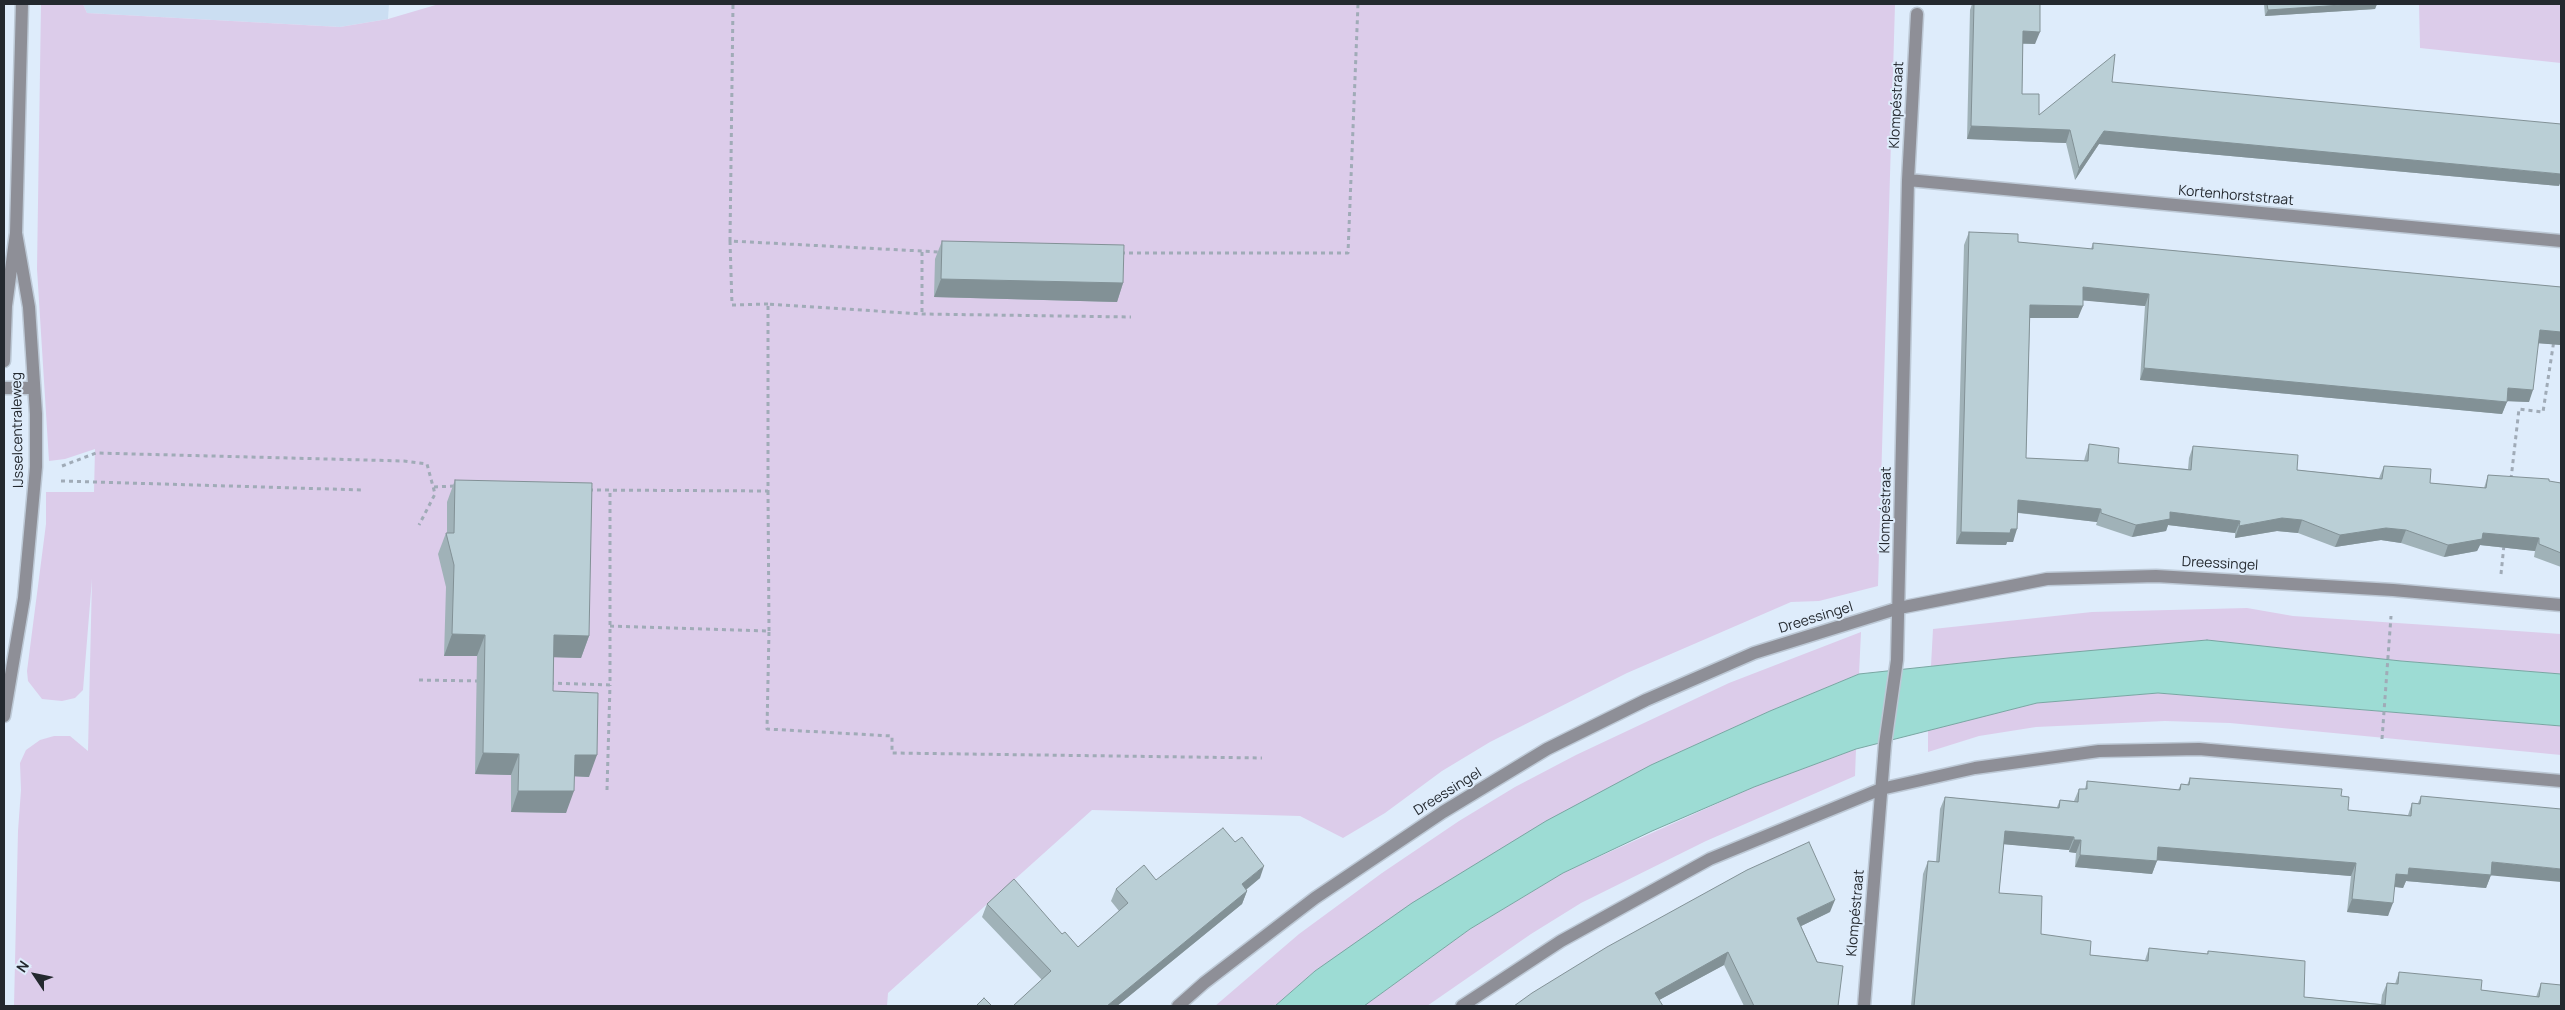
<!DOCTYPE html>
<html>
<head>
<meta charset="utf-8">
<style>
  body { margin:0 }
  #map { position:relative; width:2565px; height:1010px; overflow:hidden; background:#deecfb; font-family:Manrope,sans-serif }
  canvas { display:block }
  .frame { position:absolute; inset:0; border:5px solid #24292f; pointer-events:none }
  .north { position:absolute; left:10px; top:950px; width:50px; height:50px; -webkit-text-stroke:4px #deecfb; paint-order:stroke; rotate:304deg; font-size:14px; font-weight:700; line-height:20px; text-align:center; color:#24292f }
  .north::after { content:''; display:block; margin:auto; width:18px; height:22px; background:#24292f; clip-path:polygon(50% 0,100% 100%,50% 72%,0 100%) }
</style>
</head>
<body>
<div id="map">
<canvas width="2565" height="1010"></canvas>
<div class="frame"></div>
<div class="north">N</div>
</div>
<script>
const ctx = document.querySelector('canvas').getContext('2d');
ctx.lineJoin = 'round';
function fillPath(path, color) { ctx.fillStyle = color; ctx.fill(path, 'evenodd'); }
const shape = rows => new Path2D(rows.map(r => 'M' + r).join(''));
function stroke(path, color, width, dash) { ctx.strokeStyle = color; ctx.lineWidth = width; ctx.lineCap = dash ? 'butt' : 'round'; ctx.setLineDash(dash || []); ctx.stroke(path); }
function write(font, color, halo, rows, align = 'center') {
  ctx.font = font + ' Manrope,sans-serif'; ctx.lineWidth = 4; ctx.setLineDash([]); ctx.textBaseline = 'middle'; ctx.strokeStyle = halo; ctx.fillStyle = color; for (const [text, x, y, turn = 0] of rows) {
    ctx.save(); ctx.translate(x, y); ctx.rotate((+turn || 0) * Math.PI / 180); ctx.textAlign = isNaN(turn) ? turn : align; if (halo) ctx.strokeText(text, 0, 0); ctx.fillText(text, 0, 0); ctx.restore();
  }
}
const built = shape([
  [83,4,389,4,388,19,340,27,87,13]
]);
const green = shape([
  [41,4,83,4,87,13,340,27,388,19,439,4,1895,4,1878,586,1819,601,1791,602,1627,673,1490,742,1442,771,1385,813,1343,838,1300,816,1092,810,888,993,887,1006,14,1006,18,831,21,790,20,763,26,750,40,740,54,736,70,736,88,751,92,579,83,690,75,698,62,701,42,699,28,681,27,671,46,524,46,492,94,492,95,449,65,459,49,461,37,269],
  [2419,4,2561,4,2561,63,2420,48],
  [2247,608,2293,616,2561,634,2561,674,2401,661,2090,652,1931,666,1933,629,2092,612],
  [1861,632,1859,674,1770,711,1651,765,1315,971,1275,1006,1215,1006,1299,934,1382,873,1459,821,1515,787,1576,755,1729,683],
  [2158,693,2561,726,2561,755,2230,723,2165,721,2036,727,1979,736,1928,752,1928,730,2037,703],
  [1856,749,1855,776,1706,841,1581,903,1531,934,1427,1006,1364,1006,1470,929,1563,873,1754,787]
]);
const water = shape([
  [2207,640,2401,661,2561,674,2561,726,2158,693,2037,703,1856,749,1754,787,1652,831,1563,873,1470,929,1364,1006,1275,1006,1315,971,1412,903,1546,821,1651,765,1770,711,1859,674,2008,658,2207,640]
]);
const path = shape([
  [730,241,733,4],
  [922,252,922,314],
  [1121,253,1348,253,1358,4],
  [768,304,732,305,730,241,940,252],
  [62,466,96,453,404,461,427,464,435,494,419,525],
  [2511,479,2519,409,2543,412,2554,340],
  [61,481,363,490],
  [434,487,455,486],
  [589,490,768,491,768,304,922,314,1131,317],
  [768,491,769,631],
  [2501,574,2504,545],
  [610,626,769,631,767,729,892,736,892,753,1262,758],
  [419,680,479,681],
  [550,683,610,685,610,491],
  [2382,739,2391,616],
  [607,790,610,685]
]);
const minor = shape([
  [1908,180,2561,241],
  [4,361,6,306,16,233,22,4],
  [4,388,34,388],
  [4,716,24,598,36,467,36,414,29,307,16,233],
  [1178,1006,1204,983,1315,898,1443,812,1547,749,1646,700,1754,653,1899,608,2047,579,2156,576,2393,590,2561,605],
  [1462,1006,1561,941,1710,859,1881,789,1975,768,2099,751,2199,749,2561,781],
  [1864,1006,1885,744,1897,660,1908,180,1917,14]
]);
const wall = shape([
  [1972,4,2040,4,2035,44,2023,44,2022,94,2039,115,2112,82,2559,186,2099,144,2075,180,2066,143,1967,139,1970,10],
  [2264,4,2377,4,2375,9,2265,16],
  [1969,232,2018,242,2091,249,2093,243,2561,287,2561,345,2538,343,2529,402,2507,401,2502,414,2140,380,2145,306,2083,300,2078,318,2030,318,2026,458,2084,461,2085,457,2089,444,2118,463,2188,469,2189,458,2193,446,2297,470,2379,478,2384,466,2430,483,2484,488,2488,475,2561,483,2561,567,2534,557,2535,551,2480,545,2477,551,2444,557,2401,543,2381,540,2335,547,2298,533,2277,531,2235,538,2235,533,2168,525,2166,531,2132,537,2096,525,2097,522,2018,513,2013,542,2007,542,2006,545,1956,544,1964,245],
  [942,241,1123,283,1117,302,934,297,935,259],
  [455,480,589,636,581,658,554,657,553,691,589,777,574,776,566,813,511,812,511,775,475,774,477,656,444,656,446,587,438,554,446,533,447,533,447,502],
  [2190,778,2341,796,2348,810,2408,815,2412,803,2418,803,2421,796,2491,875,2486,888,2406,881,2403,888,2394,887,2388,916,2347,912,2351,876,2157,860,2152,874,2075,867,2076,853,2069,852,2069,850,2004,844,1999,893,2041,934,2090,955,2145,960,2149,948,2207,954,2208,951,2304,997,2381,1004,2382,995,2387,983,2395,984,2399,972,2481,990,2536,997,2541,983,2561,1006,1911,1006,1923,874,1928,861,1936,862,1940,809,1945,797,2057,807,2060,800,2074,801,2079,789,2085,789,2087,781,2178,790,2181,784,2187,785],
  [1260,878,1246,890,1247,891,1242,904,1117,1006,1013,1006,1042,980,982,917,987,904,1062,934,1078,947,1119,911,1111,901,1116,889,1156,880],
  [1830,912,1801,926,1838,1006,1744,1006,1724,965,1659,1000,1514,1006]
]);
const shadedWall = shape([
  [2356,4,2377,4,2375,9,2265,16,2268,10],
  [2023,31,2040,32,2035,44,2018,43],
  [1971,126,2070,130,2066,143,1967,139],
  [2104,131,2561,174,2561,181,2559,186,2099,144,2075,180,2079,168],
  [941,279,1123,283,1117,302,934,297],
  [2083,287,2149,294,2145,306,2078,300],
  [2030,305,2083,306,2078,318,2026,318],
  [2540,330,2561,332,2561,345,2535,343],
  [2144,368,2507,402,2502,414,2140,380],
  [2508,388,2533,390,2529,402,2504,401],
  [2018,500,2101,509,2097,522,2013,512],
  [2170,512,2240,521,2235,533,2168,525,2166,531,2132,537,2136,525],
  [2282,518,2302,520,2298,533,2277,531,2235,538,2239,526],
  [2386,528,2406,530,2401,543,2381,540,2335,547,2340,535],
  [2017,529,2013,542,2007,542,2006,545,1956,544,1961,532],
  [2483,533,2539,538,2535,551,2480,545,2477,551,2444,557,2448,545],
  [452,634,485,635,477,656,444,656],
  [554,635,589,636,581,658,546,657],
  [483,753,519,754,511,775,475,774],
  [575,755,597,755,589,777,567,776],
  [518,791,574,791,566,813,511,812],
  [2005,831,2074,837,2069,850,2001,844],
  [2074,840,2081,840,2076,853,2069,852],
  [2158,847,2356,863,2351,876,2153,860],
  [2080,855,2157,861,2152,874,2075,867],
  [2492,862,2561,869,2561,882,2487,875],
  [1264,866,1260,878,1237,897,1242,884],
  [2409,868,2491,875,2486,888,2406,881,2403,888,2391,886,2396,874],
  [1247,891,1242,904,1117,1006,1107,1006],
  [2352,899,2393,903,2388,916,2347,912],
  [1835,900,1830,912,1793,930,1797,918],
  [1728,952,1724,965,1650,1005,1655,993]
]);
const building = shape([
  [1974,4,2040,4,2040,32,2023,31,2022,94,2039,94,2039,115,2115,54,2112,82,2561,124,2561,174,2104,131,2079,168,2070,130,1971,126,1974,4],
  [2267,4,2356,4,2268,10,2267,4],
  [1969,232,2018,234,2018,242,2093,249,2093,243,2561,287,2561,332,2540,330,2533,390,2508,388,2507,402,2144,368,2149,294,2083,287,2083,306,2030,305,2026,458,2088,461,2089,444,2119,448,2118,463,2191,470,2193,446,2298,455,2297,470,2382,479,2384,466,2431,469,2430,483,2486,488,2488,475,2549,479,2549,481,2561,483,2561,553,2539,544,2539,538,2483,533,2482,539,2448,545,2406,530,2386,528,2340,535,2302,520,2282,518,2239,526,2240,521,2170,512,2170,519,2136,525,2101,513,2101,509,2018,500,2017,529,2011,529,2010,533,1961,532,1969,232],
  [942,241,1124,245,1123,283,941,279,942,241],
  [455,480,592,483,589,636,554,635,553,691,598,693,597,755,575,755,574,791,518,791,519,754,483,753,485,635,452,634,454,565,446,533,454,533,455,480],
  [2190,778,2342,789,2341,796,2349,797,2348,810,2411,816,2412,803,2420,804,2421,796,2561,809,2561,869,2492,862,2491,875,2409,868,2408,875,2396,874,2393,903,2352,899,2356,863,2158,847,2157,861,2080,855,2081,840,2074,840,2074,837,2005,831,1999,893,2042,896,2041,934,2091,941,2090,955,2148,961,2149,948,2208,954,2208,951,2305,961,2304,997,2385,1005,2387,983,2398,984,2399,972,2482,980,2481,990,2539,997,2541,983,2561,985,2561,1006,1914,1006,1928,861,1939,862,1945,797,2059,808,2060,800,2078,802,2079,789,2087,789,2087,781,2180,790,2181,784,2189,785,2190,778],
  [1223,828,1235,842,1242,837,1264,866,1242,884,1247,891,1107,1006,1013,1006,1051,971,987,904,1014,879,1062,934,1065,932,1078,947,1128,903,1116,889,1144,865,1156,880,1223,828],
  [1809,842,1835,900,1797,918,1817,962,1843,966,1838,1006,1754,1006,1728,952,1655,993,1663,1006,1514,1006,1532,993,1607,947,1747,870,1809,842],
  [984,998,992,1006,976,1006,984,998]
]);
const streetNames = [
  ["Klompéstraat",1897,105,-87],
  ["Kortenhorststraat",2236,196,5],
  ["IJsselcentraleweg",18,430,-91],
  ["Klompéstraat",1886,510,-89],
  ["Dreessingel",2220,564,3],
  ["Dreessingel",1816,618,-17],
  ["Dreessingel",1448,792,-32],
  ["Klompéstraat",1856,913,-85]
];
fillPath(built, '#cbdef2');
fillPath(green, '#dcccea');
fillPath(water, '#9ddcd4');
stroke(water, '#79a6a2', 1);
stroke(minor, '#bdc9d6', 15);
stroke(path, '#a0abb7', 3, [4, 4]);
stroke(minor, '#8e8f97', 12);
fillPath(wall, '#a0b2b8');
fillPath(shadedWall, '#829196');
fillPath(building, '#bacfd6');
stroke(building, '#829196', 1);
write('14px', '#24292f', '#deecfb', streetNames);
</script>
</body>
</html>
